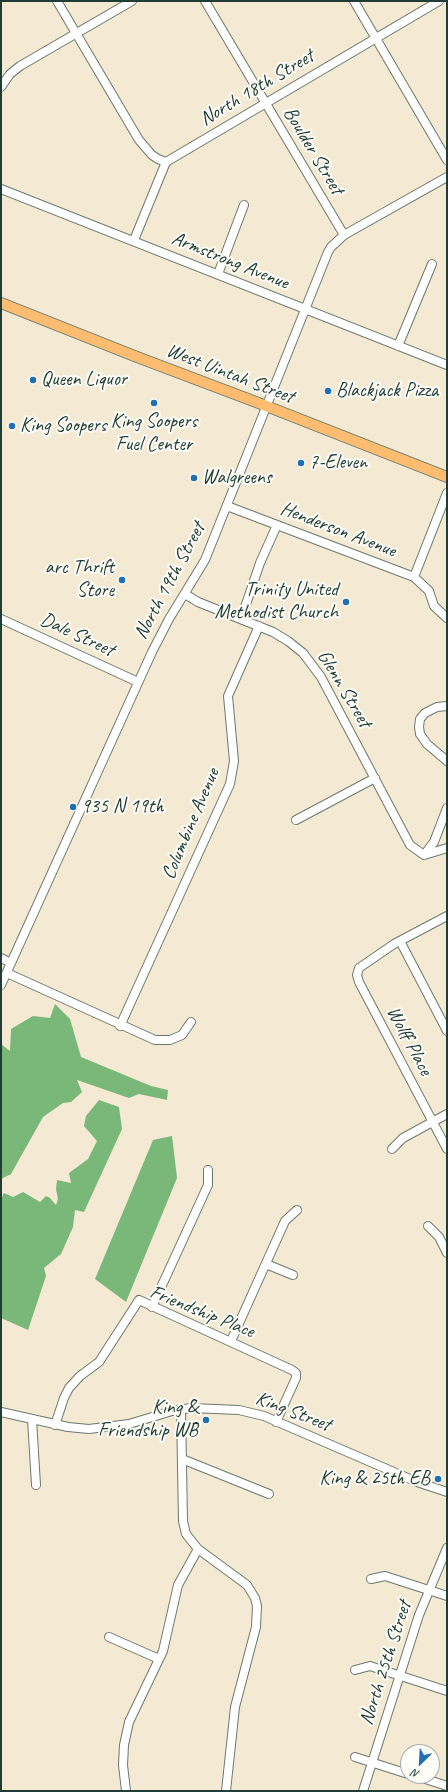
<!DOCTYPE html>
<html>
<head>
<meta charset="utf-8">
<style>
  body { margin:0 }
  #map { position:relative; width:448px; height:1792px; overflow:hidden; background:#f4e9d3; font-family:Caveat,sans-serif }
  canvas { display:block }
  .frame { position:absolute; inset:0; border:2px solid #1f3d34; pointer-events:none }
  .north { position:absolute; left:400px; top:1744px; width:40px; height:40px; box-sizing:border-box; background:#fdfcf7; border:1px solid #a4b0a9; border-radius:50%; rotate:204deg; font-size:11px; font-weight:700; line-height:16px; text-align:center; color:#1f3d34 }
  .north::after { content:''; display:block; margin:auto; width:14px; height:18px; background:#1f6fb2; clip-path:polygon(50% 0,100% 100%,50% 72%,0 100%) }
</style>
</head>
<body>
<div id="map">
<canvas width="448" height="1792"></canvas>
<div class="frame"></div>
<div class="north">N</div>
</div>
<script>
const ctx = document.querySelector('canvas').getContext('2d');
ctx.lineJoin = 'round';
function fillPath(path, color) { ctx.fillStyle = color; ctx.fill(path, 'evenodd'); }
const shape = rows => new Path2D(rows.map(r => 'M' + r).join(''));
function stroke(path, color, width, dash) { ctx.strokeStyle = color; ctx.lineWidth = width; ctx.lineCap = dash ? 'butt' : 'round'; ctx.setLineDash(dash || []); ctx.stroke(path); }
function write(font, color, halo, rows, align = 'center') {
  ctx.font = font + ' Caveat,sans-serif'; ctx.lineWidth = 4; ctx.setLineDash([]); ctx.textBaseline = 'middle'; ctx.strokeStyle = halo; ctx.fillStyle = color; for (const [text, x, y, turn = 0] of rows) {
    ctx.save(); ctx.translate(x, y); ctx.rotate((+turn || 0) * Math.PI / 180); ctx.textAlign = isNaN(turn) ? turn : align; if (halo) ctx.strokeText(text, 0, 0); ctx.fillText(text, 0, 0); ctx.restore();
  }
}
const forest = shape([
  [55,1004,70,1019,81,1057,151,1086,168,1090,167,1100,139,1094,129,1098,77,1080,82,1092,71,1102,63,1103,43,1117,11,1174,1,1179,1,1044,10,1051,11,1029,33,1016,50,1018],
  [99,1100,119,1107,122,1129,84,1212,75,1210,73,1227,61,1254,44,1268,46,1276,28,1330,1,1318,1,1199,4,1193,13,1197,23,1192,40,1202,46,1196,50,1198,56,1205,58,1199,56,1189,57,1180,71,1183,69,1173,88,1159,97,1141,84,1126,86,1116],
  [172,1136,177,1178,126,1302,95,1279,153,1140]
]);
const minor = shape([
  [57,1,139,140,152,155,158,159,166,162],
  [205,1,344,235],
  [354,1,447,160],
  [1,87,10,74,20,66,132,1],
  [1,189,447,365],
  [134,240,166,162,439,1],
  [218,274,244,205],
  [398,346,432,264],
  [227,506,414,577,429,591,434,606,447,618],
  [414,577,447,493],
  [185,594,198,602,273,632,288,641,303,653,321,677,410,845,424,855],
  [1,619,138,682],
  [241,619,260,563,277,525],
  [447,706,437,707,425,713,420,719,419,727,420,734,427,744,447,761],
  [296,820,375,778],
  [424,855,434,842,447,808],
  [424,855,447,848],
  [447,916,394,944,359,968,357,975,359,982,447,1149],
  [400,941,447,1031],
  [1,958,11,963],
  [7,973,155,1040,170,1040,182,1035,191,1022],
  [1,985,152,652,169,619,205,560,328,252,331,247,344,235,447,177],
  [120,1026,230,784,234,761,228,696,259,626],
  [392,1149,403,1138,447,1114],
  [428,1226,439,1237,447,1253],
  [266,1264,293,1275],
  [152,1307,208,1185,208,1170],
  [231,1341,285,1221,297,1210],
  [181,1410,183,1521,186,1534,198,1549,247,1585,255,1598,257,1606,256,1627,235,1707,226,1791],
  [1,1412,68,1427,89,1429,129,1424,172,1411,191,1408,239,1410,264,1416,417,1482,447,1492],
  [32,1419,36,1485],
  [55,1425,64,1398,69,1388,80,1376,99,1362,139,1300,292,1370,296,1373,296,1378,276,1422],
  [182,1459,269,1494],
  [371,1579,385,1576,447,1596],
  [109,1637,159,1659],
  [355,1670,370,1666,447,1691],
  [355,1757,408,1774],
  [416,1776,447,1786],
  [126,1791,123,1765,124,1745,129,1722,163,1651,178,1585,198,1549],
  [363,1791,419,1615,447,1548]
]);
const major = shape([
  [1,303,137,357,256,402,447,477]
]);
const markers = [
  [33,380,4,"#1f6fb2"],
  [328,391,4,"#1f6fb2"],
  [154,403,4,"#1f6fb2"],
  [12,426,4,"#1f6fb2"],
  [301,463,4,"#1f6fb2"],
  [194,478,4,"#1f6fb2"],
  [122,580,4,"#1f6fb2"],
  [346,602,4,"#1f6fb2"],
  [73,807,4,"#1f6fb2"],
  [206,1420,4,"#1f6fb2"],
  [438,1479,4,"#1f6fb2"]
];
const streetNames = [
  ["North 18th Street",257,88,-31],
  ["Boulder Street",313,151,59],
  ["Armstrong Avenue",230,261,22],
  ["West Uintah Street",230,374,21],
  ["Henderson Avenue",338,530,21],
  ["North 19th Street",170,581,-62],
  ["Dale Street",77,635,25],
  ["Glenn Street",344,689,59],
  ["Columbine Avenue",191,824,-67],
  ["Wolff Place",409,1041,62],
  ["Friendship Place",202,1312,22],
  ["King Street",293,1412,21],
  ["North 25th Street",386,1663,-72]
];
const poiNames = [
  ["Queen Liquor",41,380],
  ["Blackjack Pizza",336,391],
  ["King Soopers",154,422,"center"],
  ["Fuel Center",154,445,"center"],
  ["King Soopers",20,426],
  ["7-Eleven",309,463],
  ["Walgreens",202,478],
  ["arc Thrift",114,568,"right"],
  ["Store",114,591,"right"],
  ["Trinity United",338,590,"right"],
  ["Methodist Church",338,613,"right"],
  ["935 N 19th",81,807],
  ["King &",198,1408,"right"],
  ["Friendship WB",198,1431,"right"],
  ["King & 25th EB",430,1479,"right"]
];
fillPath(forest, '#79b879');
stroke(minor, '#6a796c', 10);
stroke(major, '#6a796c', 12);
stroke(minor, '#fff', 8);
stroke(major, '#febc70', 10);
for (const [x, y, r, color] of markers) { const dot = new Path2D(); dot.arc(x, y, r, 0, 2 * Math.PI); ctx.fillStyle = color; ctx.fill(dot); stroke(dot, '#fdfcf7', 1.5); }
write('20px', '#1f3d34', '#fdfcf7', streetNames);
write('20px', '#1f3d34', '#fdfcf7', poiNames, 'left');
</script>
</body>
</html>
